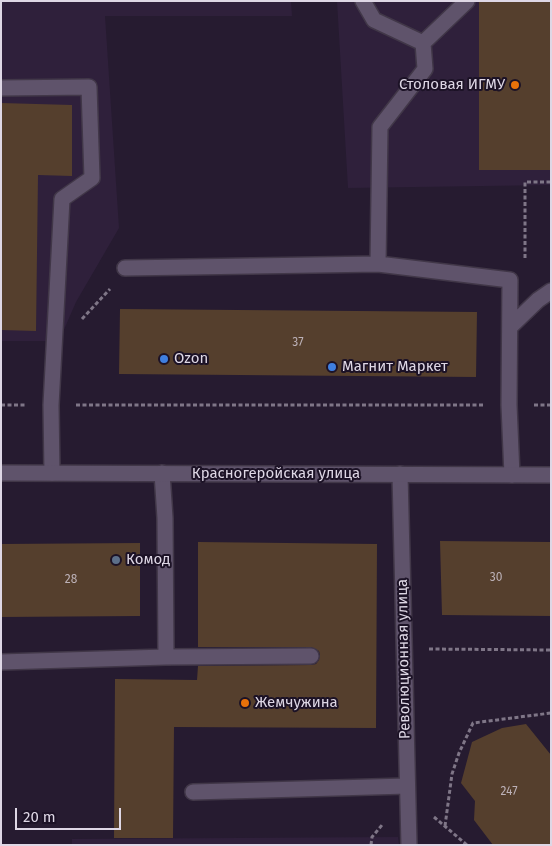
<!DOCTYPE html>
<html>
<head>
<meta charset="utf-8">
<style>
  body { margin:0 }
  #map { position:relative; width:552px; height:846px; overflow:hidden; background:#261b30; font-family:"Fira Sans",sans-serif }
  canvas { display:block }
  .frame { position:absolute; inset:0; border:2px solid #ded7e5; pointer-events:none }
  .scale { position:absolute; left:15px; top:808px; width:106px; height:22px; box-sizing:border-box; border:2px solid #ded7e5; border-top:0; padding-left:6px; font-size:15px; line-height:18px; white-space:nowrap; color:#ded7e5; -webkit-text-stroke:4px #1c1226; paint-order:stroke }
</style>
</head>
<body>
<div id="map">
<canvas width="552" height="846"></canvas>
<div class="frame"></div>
<div class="scale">20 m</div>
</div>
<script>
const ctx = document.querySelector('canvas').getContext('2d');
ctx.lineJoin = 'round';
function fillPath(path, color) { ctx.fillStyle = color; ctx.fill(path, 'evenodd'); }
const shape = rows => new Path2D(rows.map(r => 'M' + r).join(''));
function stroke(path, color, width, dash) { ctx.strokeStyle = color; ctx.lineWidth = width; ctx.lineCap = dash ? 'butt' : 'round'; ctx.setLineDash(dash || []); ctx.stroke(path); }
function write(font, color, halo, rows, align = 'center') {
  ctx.font = font + ' "Fira Sans",sans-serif'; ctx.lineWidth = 4; ctx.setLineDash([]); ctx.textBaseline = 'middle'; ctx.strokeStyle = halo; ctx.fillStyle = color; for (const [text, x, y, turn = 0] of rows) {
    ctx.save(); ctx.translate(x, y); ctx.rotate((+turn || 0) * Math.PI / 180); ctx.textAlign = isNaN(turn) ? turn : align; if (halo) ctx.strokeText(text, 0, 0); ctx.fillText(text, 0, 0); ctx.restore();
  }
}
const built = shape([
  [1,1,291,1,292,16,105,16,119,228,76,302,59,341,1,341],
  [337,1,551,1,551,185,348,188],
  [398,837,399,845,72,845,72,839]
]);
const building = shape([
  [479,1,551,1,551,170,479,170],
  [1,103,72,105,72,176,38,175,36,331,1,330],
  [120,309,477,312,476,377,119,374],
  [440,541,551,542,551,616,442,615],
  [198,542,377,544,376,728,174,727,173,838,114,838,115,679,197,680,198,666,311,665,316,664,319,660,320,655,319,651,311,647,198,647],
  [140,543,140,616,1,617,1,544],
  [526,724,551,755,551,845,493,845,474,820,475,801,461,783,472,742,502,728]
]);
const path = shape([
  [525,258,525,182,551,182],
  [82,319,110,289],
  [1,405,25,405],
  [76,405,483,405],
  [534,405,551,405],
  [429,649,551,650],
  [434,817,467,845],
  [445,826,452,774,459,753,473,723,551,713],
  [371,845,372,837,382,825]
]);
const service = shape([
  [363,1,374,20,423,43,425,69,380,127,378,264,510,280,509,405,512,475],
  [423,43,467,1],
  [1,88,89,87,92,178,62,199,51,405,52,473],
  [125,268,378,264],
  [510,327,538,300,551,291],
  [400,474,409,845],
  [166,657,311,656],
  [1,662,166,657,165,518,162,473],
  [193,792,407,786]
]);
const tertiary = shape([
  [1,473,551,475]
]);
const markers = [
  [515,85,5,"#e8710a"],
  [164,359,5,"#3f7fe0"],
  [332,367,5,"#3f7fe0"],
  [116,560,5,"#5c6f8a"],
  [245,703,5,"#e8710a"]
];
const numberNames = [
  ["37",298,343],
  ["30",496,578],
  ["28",71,580],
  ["247",509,792]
];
const poiNames = [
  ["Столовая ИГМУ",505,85,"right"],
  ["Ozon",174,359],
  ["Магнит Маркет",342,367],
  ["Комод",126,560],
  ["Жемчужина",255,703]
];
const streetNames = [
  ["Красногеройская улица",276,474],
  ["Революционная улица",404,659,-91]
];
fillPath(built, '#2f203b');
fillPath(building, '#553f2d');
stroke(service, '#413748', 18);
stroke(tertiary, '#413748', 18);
stroke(path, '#7f7687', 3, [4, 2.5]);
stroke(service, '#5f536b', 15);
stroke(tertiary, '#5f536b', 15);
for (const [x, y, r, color] of markers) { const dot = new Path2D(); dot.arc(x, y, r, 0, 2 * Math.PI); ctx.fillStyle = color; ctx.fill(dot); stroke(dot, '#1c1226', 2); }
write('12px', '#bcb1b7', null, numberNames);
write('15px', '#ded7e5', '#1c1226', poiNames, 'left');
write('15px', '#ded7e5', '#1c1226', streetNames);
</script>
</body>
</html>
